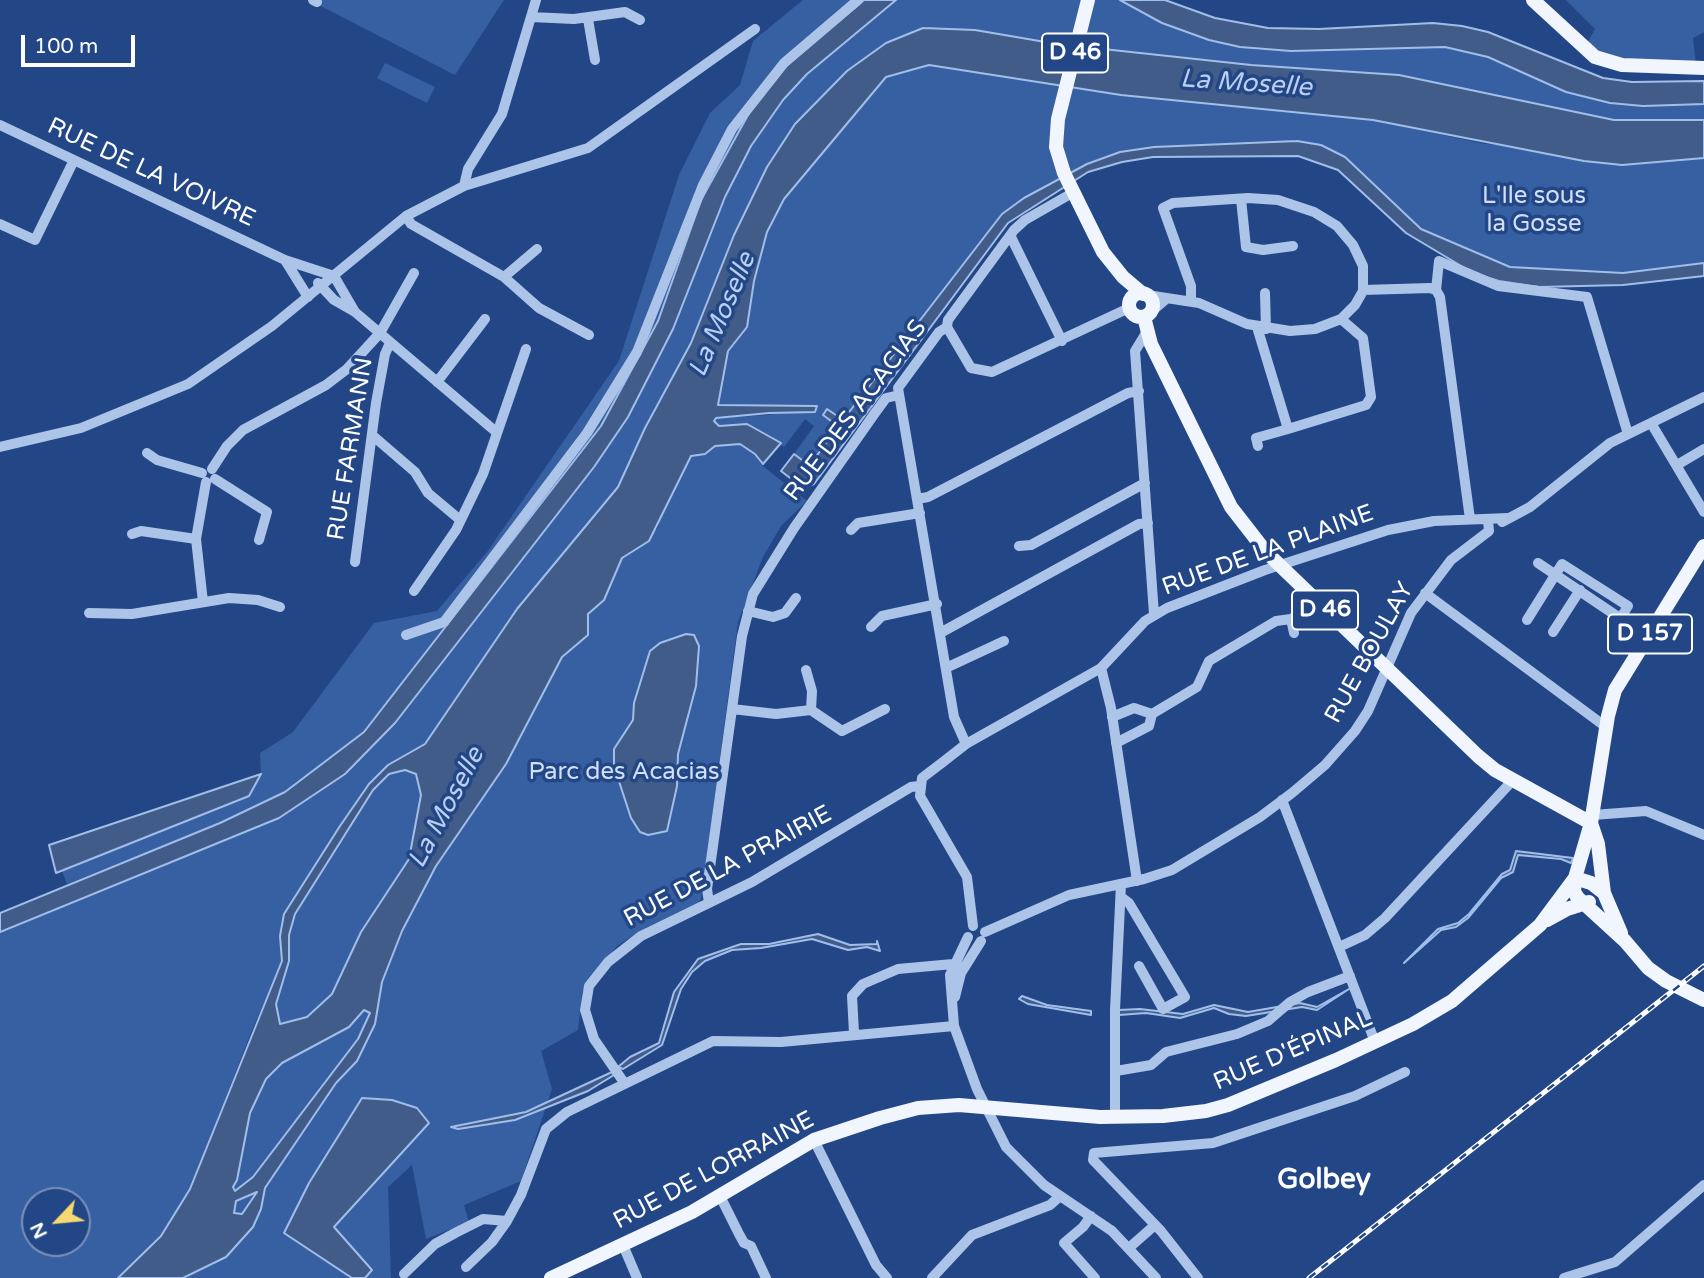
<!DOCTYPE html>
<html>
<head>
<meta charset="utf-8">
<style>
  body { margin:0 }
  #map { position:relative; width:1704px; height:1278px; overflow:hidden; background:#234786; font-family:"Varela Round",sans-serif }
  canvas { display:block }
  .north { position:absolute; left:21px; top:1187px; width:70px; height:70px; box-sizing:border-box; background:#234786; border:2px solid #7b91b6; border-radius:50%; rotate:244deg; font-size:19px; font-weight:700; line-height:28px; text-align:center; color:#fff }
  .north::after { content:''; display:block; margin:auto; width:24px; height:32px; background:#f5d870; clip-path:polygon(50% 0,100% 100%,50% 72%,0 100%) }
  .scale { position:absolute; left:21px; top:35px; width:114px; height:32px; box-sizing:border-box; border:4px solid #fff; border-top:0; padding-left:9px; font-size:21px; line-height:24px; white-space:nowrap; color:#fff; -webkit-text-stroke:5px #234786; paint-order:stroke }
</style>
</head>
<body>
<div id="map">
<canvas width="1704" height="1278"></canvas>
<div class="north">N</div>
<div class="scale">100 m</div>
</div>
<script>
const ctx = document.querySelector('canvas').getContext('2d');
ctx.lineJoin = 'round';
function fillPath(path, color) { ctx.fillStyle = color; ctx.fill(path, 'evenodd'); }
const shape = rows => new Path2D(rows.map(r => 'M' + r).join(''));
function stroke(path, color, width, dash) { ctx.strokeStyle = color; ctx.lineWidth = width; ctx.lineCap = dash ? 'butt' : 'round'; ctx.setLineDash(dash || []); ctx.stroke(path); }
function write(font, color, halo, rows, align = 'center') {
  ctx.font = font + ' "Varela Round",sans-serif'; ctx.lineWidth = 7; ctx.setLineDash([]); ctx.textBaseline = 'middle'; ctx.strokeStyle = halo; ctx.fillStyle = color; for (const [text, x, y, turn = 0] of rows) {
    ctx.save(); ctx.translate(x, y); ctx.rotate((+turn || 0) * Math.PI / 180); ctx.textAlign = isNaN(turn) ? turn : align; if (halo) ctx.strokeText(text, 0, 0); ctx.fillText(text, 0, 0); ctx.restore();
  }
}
const green = shape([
  [309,0,504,0,455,75],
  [803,0,864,0,814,42,691,230,658,321,601,426,364,732,286,792,220,823,67,884,62,871,249,796,261,774,260,753,293,732,374,623,437,611,487,552,619,361,679,175,710,113,740,85,753,41],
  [896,0,1120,0,1162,23,1209,40,1259,50,1445,47,1488,57,1566,92,1610,103,1643,106,1704,104,1704,120,1614,120,1399,75,1251,65,1057,44,975,30,923,28,886,43,847,71,795,124,768,167,734,235,691,343,645,428,618,487,517,609,425,744,388,765,340,826,284,914,280,936,282,961,275,978,252,1030,190,1189,161,1236,118,1278,0,1278,0,932,279,818,345,774,505,581,594,467,751,146,783,100,807,74],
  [35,1201,77,1201,77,1243,35,1243],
  [1566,0,1704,0,1704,32,1693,38,1696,65,1611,57,1587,44,1595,29],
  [385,63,435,87,427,103,377,78],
  [929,65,1121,95,1373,120,1485,144,1704,158,1704,263,1623,273,1510,267,1421,229,1345,157,1321,145,1120,152,1087,164,1049,183,1002,214,843,421,828,410,839,426,816,457,802,460,794,454,814,426,805,419,784,447,747,424,715,425,716,418,768,415,817,406,718,405,728,351,747,327,754,281,767,232,784,199,886,77],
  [740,444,755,454,764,467,807,501,781,526,763,557,738,622,701,899,698,903,645,928,617,946,582,992,578,1030,541,1051,552,1089,521,1181,464,1205,469,1222,426,1239,412,1165,388,1187,391,1278,365,1278,371,1270,334,1227,429,1123,362,1098,309,1183,284,1233,352,1278,183,1278,261,1209,265,1188,336,1083,357,1061,375,1024,382,982,402,931,436,866,506,764,562,657,588,635,588,614,604,600,622,558,632,553,658,528,661,514,691,456,705,454,714,446],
  [405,770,416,774,421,795,409,859,361,932,332,994,307,1017,279,1024,276,1004,289,961,289,935,295,914,373,790,389,774],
  [364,1010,370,1012,358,1039,253,1177,235,1191,233,1187,237,1180,250,1113,266,1079,282,1063,349,1027],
  [257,1191,242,1214,236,1215,233,1204]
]);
const water = shape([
  [864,0,896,0,807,74,783,100,751,146,725,197,673,329,628,417,594,467,395,723,345,774,279,818,0,932,0,913,220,823,285,792,364,732,601,426,658,321,701,200,753,106,785,67,864,0],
  [1120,0,1165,0,1215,18,1268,28,1319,29,1433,23,1462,26,1488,32,1603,78,1632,82,1704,81,1704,104,1643,106,1610,103,1566,92,1488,57,1445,47,1291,51,1240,47,1209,40,1162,23,1120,0],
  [923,28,975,30,1057,44,1251,65,1399,75,1614,120,1704,120,1704,158,1622,165,1584,161,1373,120,1121,95,929,65,886,77,784,199,767,232,754,281,747,327,728,351,718,405,817,406,815,412,769,413,716,418,714,421,719,426,747,424,781,443,763,464,755,454,740,444,715,446,705,454,691,456,649,541,622,558,604,600,588,614,588,635,562,657,506,764,436,866,402,931,382,982,375,1024,357,1061,336,1083,265,1188,261,1209,253,1227,226,1257,183,1278,118,1278,161,1236,190,1189,282,961,280,936,284,914,340,826,369,784,388,765,425,744,517,609,618,487,645,428,691,343,734,235,767,167,795,124,847,71,886,43,923,28],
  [405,770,416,774,421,795,409,859,361,932,332,994,307,1017,280,1024,276,1004,289,961,289,935,295,914,373,790,389,774,405,770],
  [364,1010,370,1013,358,1039,253,1177,235,1191,233,1187,237,1180,250,1113,266,1079,282,1063,349,1027,364,1010],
  [257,1192,242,1214,234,1213,236,1201,257,1192],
  [1297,141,1321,145,1345,157,1421,229,1510,267,1623,273,1704,263,1704,276,1623,285,1539,287,1499,281,1473,273,1406,233,1338,170,1298,156,1153,157,1122,162,1088,172,1008,223,814,484,803,488,781,471,794,454,802,460,816,457,838,426,823,415,827,409,843,420,1002,214,1024,198,1087,164,1120,152,1154,147,1297,141],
  [686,634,694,635,699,646,696,686,678,754,677,786,667,831,648,835,640,832,631,818,614,766,614,749,633,720,634,703,650,651,660,643,686,634],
  [261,774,249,796,56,873,49,845,261,774],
  [1516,851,1573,858,1571,863,1561,859,1518,855,1513,872,1501,878,1468,918,1456,927,1441,930,1404,963,1438,929,1458,923,1469,914,1502,874,1510,870,1516,851],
  [818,934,850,945,877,944,877,941,880,951,867,947,848,950,812,939,761,948,732,950,705,961,692,972,681,989,662,1045,623,1069,618,1067,630,1057,659,1043,674,992,698,959,741,944,769,944,818,934],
  [1349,989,1317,1010,1302,1007,1246,1016,1229,1014,1214,1008,1180,1018,1146,1013,1119,1015,1119,1010,1140,1009,1183,1014,1214,1005,1248,1012,1300,1003,1317,1007,1349,989],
  [1022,996,1047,1005,1091,1011,1091,1015,1028,1004,1019,999,1022,996],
  [612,1072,614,1075,588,1091,515,1120,458,1129,451,1127,526,1112,612,1072],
  [362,1098,392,1100,417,1108,429,1123,334,1227,372,1270,365,1278,352,1278,284,1233,309,1183,362,1098]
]);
const minor = shape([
  [313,0,317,2],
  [531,17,574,19,625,12,640,20],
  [588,19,595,60],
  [0,125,285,260,334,276],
  [464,186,468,169,502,114,536,0],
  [1241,199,1246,247,1263,250,1293,246],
  [1163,208,1191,286,1191,301],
  [406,216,411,224,504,277,539,308,589,335],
  [0,224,35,240,74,160],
  [1011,237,1062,341],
  [285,260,308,297],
  [334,276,355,312],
  [504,277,537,249],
  [318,283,334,300,355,312,495,431],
  [1363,290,1430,288,1436,290,1440,297,1470,519],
  [1436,290,1439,261,1498,286,1587,297,1628,434],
  [1265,293,1266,329],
  [1147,295,1199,303,1247,324,1290,331,1315,329,1341,319,1355,305,1363,291,1363,266,1353,245,1337,226,1314,212,1278,200,1248,198,1173,203,1163,208],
  [1151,312,1165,300],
  [947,327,971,368,992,372,1129,308],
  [1257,327,1288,429,1366,405,1371,397,1363,338,1341,319],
  [1146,333,1135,351,1154,614],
  [437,382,485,319],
  [1651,423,1704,512],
  [372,435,415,472,428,493,459,519],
  [1258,446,1256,438,1288,429],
  [0,447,81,428,188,384,272,326,406,216,464,186,588,148,755,29],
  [147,453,157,460,202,473],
  [1677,465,1704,449],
  [212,469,227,446,243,430,326,385,347,369,380,333,414,273],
  [215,479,267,512,259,540],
  [917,499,928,497,1128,393,1139,391],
  [1502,522,1530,507,1610,443,1704,397],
  [851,530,858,523,920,513],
  [132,534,141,531,196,539],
  [1019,546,1031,545,1145,483],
  [355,562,376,403,385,354,390,343],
  [1538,563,1648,637],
  [414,591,456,530,483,474,526,349],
  [1425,593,1606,727],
  [203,602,196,539,206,482],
  [748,611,773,617,785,613,796,598],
  [89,613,132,614,229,598,258,600,280,607],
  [1291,619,1317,603],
  [1527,620,1562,564,1628,606,1620,619],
  [871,627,882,616,937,604],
  [942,632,1139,524,1148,523],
  [1553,632,1580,590],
  [406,635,444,622,587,433,637,352,703,185,732,129,784,63,858,0],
  [948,667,1004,641],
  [1101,668,1111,708,1137,881],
  [806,670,812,691,811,710],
  [732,709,776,714,811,710,842,731,885,709],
  [1112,717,1134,708,1152,714],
  [1116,743,1149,726,1152,714,1197,687,1209,661,1276,621,1291,619,1294,633],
  [966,744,954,717,898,388,939,332,947,327,948,320,1014,230,1025,220,1074,192],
  [1282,800,1375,1042],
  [1593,815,1646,811,1704,835],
  [1121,897,1129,903,1185,997,1163,1009,1139,966],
  [709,903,707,889,732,709,742,636,753,594,794,528,875,413,886,398,899,395],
  [973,926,967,877,920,796,922,778,943,762,966,744,1101,668,1145,621,1167,608,1265,570,1388,530,1434,521,1508,518],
  [985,932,1069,895,1144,879,1172,870,1260,817,1292,793,1325,765,1355,731,1368,711,1411,613,1451,560,1489,531,1488,520],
  [968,937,950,975,954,1026,977,1089,1006,1147,1044,1185,1112,1231,1156,1278],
  [1339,947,1365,935,1385,918,1513,780],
  [955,997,961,973,981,941],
  [854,1033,852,996,863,984,898,969,953,964],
  [1116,1071,1151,1065,1166,1052,1237,1034,1268,1021,1290,1002,1308,992,1350,976],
  [625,1084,594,1039,585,1010,589,986,608,962,641,936,752,882,911,787,919,786],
  [1115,1117,1115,1010,1121,884],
  [814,1140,876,1265,887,1278],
  [720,1196,738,1232],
  [1091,1216,1083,1227,1064,1243,1095,1278],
  [739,1234,744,1243,751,1246,766,1278],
  [623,1245,637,1278],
  [1130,1247,1155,1225],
  [466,1267,492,1242,507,1221,521,1195,546,1129,567,1112,713,1041,781,1042,954,1026],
  [404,1274,435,1244,457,1232,483,1219,507,1221],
  [932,1278,972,1235,1050,1205,1060,1196],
  [1198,1278,1161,1231,1096,1163,1093,1160,1094,1153,1213,1143,1355,1096,1405,1072],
  [1564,1278,1615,1262,1704,1185]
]);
const major = shape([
  [1088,0,1058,119,1056,147,1064,173,1103,252,1123,277,1143,294],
  [1533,0,1595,57,1622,65,1704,68],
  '1129 305a12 12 0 1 1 24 0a12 12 0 1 1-24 0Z',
  [1144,317,1151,344,1231,507,1266,552,1478,756,1495,770,1591,823],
  [1591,823,1598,844,1604,893,1621,933],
  [1575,878,1574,892,1578,898,1625,941,1648,968,1666,981,1704,1000],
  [1575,878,1591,883,1604,893],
  [1547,920,1567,909,1589,902],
  [551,1278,692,1212,814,1140,880,1118,918,1108,959,1105,1100,1117,1163,1116,1206,1111,1228,1105,1336,1060,1413,1024,1452,1001,1540,925,1575,878,1591,823,1608,716,1615,690,1704,546]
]);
const rail = shape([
  [1309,1278,1704,966]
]);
const shields = [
  [1075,53,66],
  [1325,610,66],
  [1650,634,84]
];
const shieldNames = [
  ["D 46",1075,53],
  ["D 46",1325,610],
  ["D 157",1650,634]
];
const streetNames = [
  ["RUE DE LA VOIVRE",151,173,25],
  ["RUE DES ACACIAS",856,411,-53],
  ["RUE FARMANN",351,449,-81],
  ["RUE DE LA PLAINE",1268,551,-20],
  ["RUE BOULAY",1370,653,-61],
  ["RUE DE LA PRAIRIE",728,867,-28],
  ["RUE D'ÉPINAL",1293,1051,-23],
  ["RUE DE LORRAINE",714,1171,-28]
];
const parkNames = [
  ["L'Ile sous",1534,197],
  ["la Gosse",1534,225],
  ["Parc des Acacias",624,773]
];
const waterNames = [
  ["La Moselle",1246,84,4],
  ["La Moselle",723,315,-67],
  ["La Moselle",447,808,-62]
];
const quarterNames = [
  ["Golbey",1324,1181]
];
fillPath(green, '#3760a3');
fillPath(water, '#425c8a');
stroke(water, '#a1beea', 2);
stroke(minor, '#adc4e9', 10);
stroke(major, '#f0f5fe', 14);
stroke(rail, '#fff', 5);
stroke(rail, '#234786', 2.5, [8]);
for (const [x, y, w] of shields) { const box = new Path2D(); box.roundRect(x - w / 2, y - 19.5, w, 39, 5); ctx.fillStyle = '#234786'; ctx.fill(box); stroke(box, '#fff', 2); }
write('bold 23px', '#fff', null, shieldNames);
write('24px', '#fff', '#234786', streetNames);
write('24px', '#d1e0f7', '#234786', parkNames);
write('italic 26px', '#b9cef1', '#234786', waterNames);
write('bold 28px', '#fff', '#234786', quarterNames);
</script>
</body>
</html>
